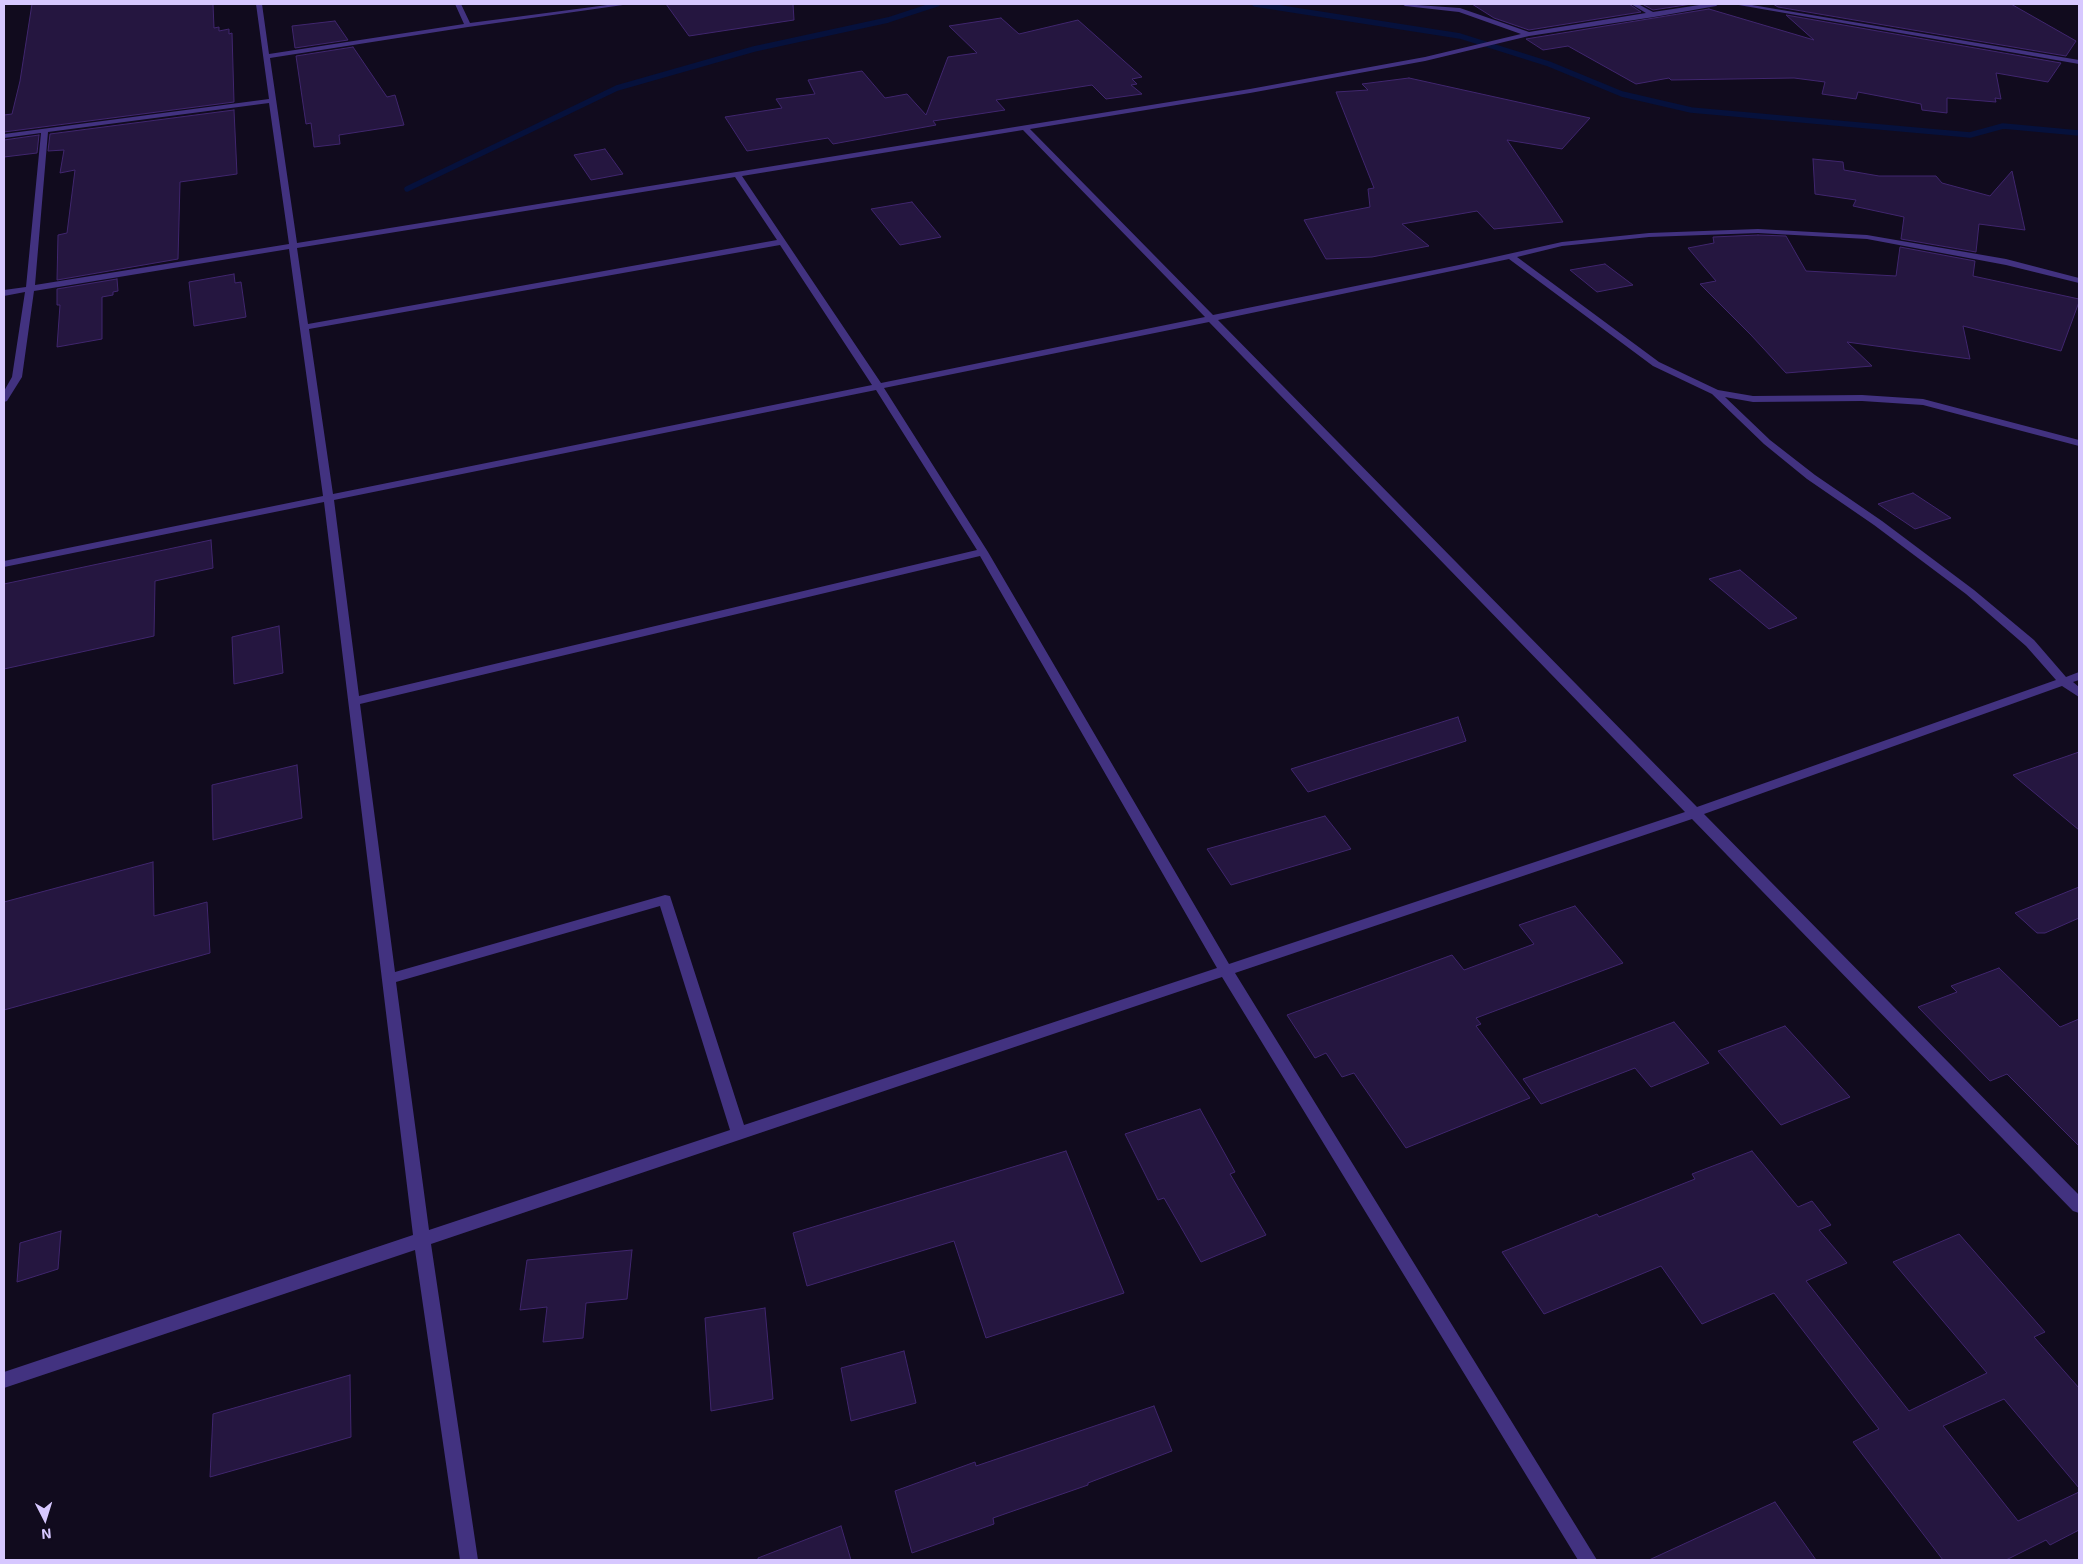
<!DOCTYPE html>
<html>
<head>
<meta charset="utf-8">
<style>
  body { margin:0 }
  #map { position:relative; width:2083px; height:1564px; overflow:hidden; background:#110b1e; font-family:"Exo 2",sans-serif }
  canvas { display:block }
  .frame { position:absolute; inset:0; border:5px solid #d7c8ff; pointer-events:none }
  .north { position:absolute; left:20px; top:1494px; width:50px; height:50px; -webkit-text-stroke:4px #110b1e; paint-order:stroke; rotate:175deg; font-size:14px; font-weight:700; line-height:20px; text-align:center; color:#d7c8ff }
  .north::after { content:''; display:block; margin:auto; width:18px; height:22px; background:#d7c8ff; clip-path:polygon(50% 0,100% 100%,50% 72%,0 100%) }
</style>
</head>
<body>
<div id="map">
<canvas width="2083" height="1564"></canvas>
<div class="frame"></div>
<div class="north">N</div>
</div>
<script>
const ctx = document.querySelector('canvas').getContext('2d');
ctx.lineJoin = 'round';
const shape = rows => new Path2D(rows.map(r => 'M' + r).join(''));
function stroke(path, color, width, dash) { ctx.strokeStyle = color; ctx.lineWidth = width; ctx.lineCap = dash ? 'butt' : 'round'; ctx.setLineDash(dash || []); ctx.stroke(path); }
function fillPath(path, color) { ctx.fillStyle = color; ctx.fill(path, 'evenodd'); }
const stream = shape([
  [1255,4,1460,36,1549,64,1622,94,1691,110,1970,135,2003,126,2079,133],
  [407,189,617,88,754,49,888,20,937,4]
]);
const building = shape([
  [32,4,213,4,214,28,219,27,219,31,229,29,229,34,232,33,234,102,4,132,4,115,12,114,20,81,32,4],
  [666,4,793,4,794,20,689,36,666,4],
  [1472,4,1629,4,1641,12,1529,30,1494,18,1472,4],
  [1642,4,1692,4,1653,10,1642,4],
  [1773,4,2011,4,2076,41,2066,56,1778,7,1773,4],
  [1709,9,1814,40,1786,15,2061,63,2048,82,1996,73,2001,99,1995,98,1996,102,1947,98,1947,113,1922,110,1921,104,1858,92,1856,99,1822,94,1825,82,1794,78,1671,80,1669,78,1636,84,1568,46,1543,50,1526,39,1709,9],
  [1001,18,1019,34,1078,20,1142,77,1132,79,1137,84,1131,85,1142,94,1106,99,1092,85,996,100,1005,110,933,121,936,125,833,144,828,138,747,151,725,117,782,108,776,99,815,94,808,80,862,71,885,98,907,94,926,115,948,57,977,53,949,26,1001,18],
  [335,21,348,40,295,48,292,26,335,21],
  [353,47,387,97,395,95,404,125,339,135,340,144,314,147,311,123,306,124,296,56,353,47],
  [1409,78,1590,118,1562,149,1507,140,1563,222,1494,229,1477,211,1402,224,1429,246,1372,257,1326,259,1304,220,1370,207,1368,189,1374,188,1336,92,1368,90,1362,84,1409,78],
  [234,110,237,174,180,182,178,259,57,280,58,235,67,233,75,170,60,173,64,150,48,151,50,134,234,110],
  [39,135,37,153,4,157,4,140,39,135],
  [605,149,623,174,591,180,574,155,605,149],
  [1813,159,1843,162,1844,170,1879,176,1936,176,1942,183,1990,196,2012,171,2025,230,1979,224,1976,252,1901,239,1904,217,1853,206,1856,200,1815,194,1813,159],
  [912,202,941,237,900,245,871,209,912,202],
  [1758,235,1786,236,1806,271,1896,276,1900,247,1975,261,1973,276,2079,299,2079,302,2061,351,1963,326,1970,359,1847,342,1872,366,1786,373,1751,335,1700,284,1716,281,1688,248,1714,243,1713,237,1758,235],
  [1605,264,1633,285,1597,292,1570,270,1605,264],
  [234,274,235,283,241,282,246,317,194,326,189,282,234,274],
  [117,279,118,291,113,292,113,295,102,297,102,339,57,347,60,305,57,305,57,289,117,279],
  [1913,493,1951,518,1915,529,1878,504,1913,493],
  [211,540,213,568,155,581,154,636,4,669,4,584,211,540],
  [1740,570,1797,618,1769,629,1709,579,1740,570],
  [279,626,283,673,234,684,232,637,279,626],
  [1458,717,1466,741,1308,792,1291,769,1458,717],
  [2079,752,2079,830,2013,775,2079,752],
  [297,765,302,818,213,840,212,785,297,765],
  [1325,816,1351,849,1231,885,1207,849,1325,816],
  [153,862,154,916,207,902,210,953,4,1010,4,902,153,862],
  [2079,887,2079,918,2045,933,2037,933,2015,913,2079,887],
  [1575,906,1623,963,1476,1018,1481,1024,1476,1026,1530,1098,1406,1148,1354,1073,1342,1077,1326,1053,1315,1058,1287,1015,1452,955,1464,970,1534,944,1519,925,1575,906],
  [1999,968,2060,1027,2079,1019,2079,1146,2007,1074,1990,1081,1918,1007,1957,992,1951,986,1999,968],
  [1674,1022,1709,1063,1651,1087,1635,1068,1541,1104,1523,1079,1674,1022],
  [1785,1026,1850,1097,1781,1125,1718,1051,1785,1026],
  [1200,1109,1235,1172,1230,1174,1266,1235,1201,1262,1164,1198,1158,1200,1125,1134,1200,1109],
  [1066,1151,1124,1293,986,1338,954,1241,807,1286,793,1233,1066,1151],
  [1752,1151,1798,1207,1812,1201,1831,1225,1819,1230,1847,1263,1806,1281,1909,1411,1987,1373,1893,1262,1959,1234,2045,1332,2034,1337,2079,1388,2079,1488,2004,1399,1943,1426,2018,1521,2079,1492,2079,1530,2050,1545,2046,1540,2006,1560,1943,1560,1853,1442,1879,1429,1774,1293,1702,1324,1661,1266,1544,1314,1502,1252,1597,1214,1599,1217,1695,1179,1692,1174,1752,1151],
  [61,1231,58,1269,17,1282,20,1243,61,1231],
  [632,1250,627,1299,586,1303,583,1338,543,1342,547,1307,520,1310,527,1260,632,1250],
  [765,1308,773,1399,711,1411,705,1318,765,1308],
  [904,1351,916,1403,851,1421,841,1368,904,1351],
  [350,1375,351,1437,210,1477,213,1414,350,1375],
  [1154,1406,1172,1451,1088,1483,1088,1485,993,1518,994,1524,912,1553,895,1491,975,1462,976,1466,1154,1406],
  [1775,1502,1816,1560,1649,1560,1775,1502],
  [841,1526,851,1560,758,1560,758,1558,841,1526]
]);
const minor = shape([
  [256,4,262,4,269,54,464,24,455,4,461,4,470,23,615,4,630,4,468,27,270,58,297,243,1250,89,1425,57,1521,34,1459,12,1405,6,1402,4,1460,8,1529,32,1646,13,1631,4,1638,4,1653,12,1706,4,1719,4,1716,6,1654,17,1529,36,1425,61,1250,93,1030,129,1213,315,1459,265,1562,242,1649,233,1758,229,1867,235,2006,259,2079,278,2079,283,2006,265,1867,239,1758,233,1649,237,1562,246,1517,257,1659,362,1718,390,1753,396,1862,395,1923,399,2079,440,2079,446,1923,405,1862,401,1753,402,1725,397,1770,440,1815,475,1882,521,1974,590,2034,640,2066,677,2079,672,2079,680,2073,682,2079,687,2079,697,2062,686,1704,814,2079,1195,2079,1213,2073,1211,1692,819,1235,973,1597,1560,1578,1560,1222,977,431,1244,478,1560,460,1560,415,1250,4,1388,4,1372,413,1235,324,502,4,567,4,561,323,496,289,249,34,291,22,377,7,401,4,402,4,391,12,377,25,292,4,296,4,290,26,287,41,133,4,138,4,134,269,99,256,4],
  [269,103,289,244,35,285,48,132,269,103],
  [1023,130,1205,317,881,383,742,176,1023,130],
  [735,177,777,240,308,324,297,248,735,177],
  [780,245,872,385,333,494,309,329,780,245],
  [1509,259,1653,366,1712,394,1764,444,1807,479,1874,525,1966,594,2026,646,2056,680,1697,807,1218,320,1509,259],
  [1209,322,1685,812,1229,964,988,552,884,388,1209,322],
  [876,390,977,550,359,696,334,500,876,390],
  [980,556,1217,968,744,1125,670,896,665,895,395,972,360,704,980,556],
  [660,906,730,1130,429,1230,396,982,660,906],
  [1733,4,1746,4,2079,60,2079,64,1733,4]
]);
stroke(stream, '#06113c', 5.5);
fillPath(building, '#251640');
stroke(building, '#40266e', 1);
fillPath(minor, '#423280');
</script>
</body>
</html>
